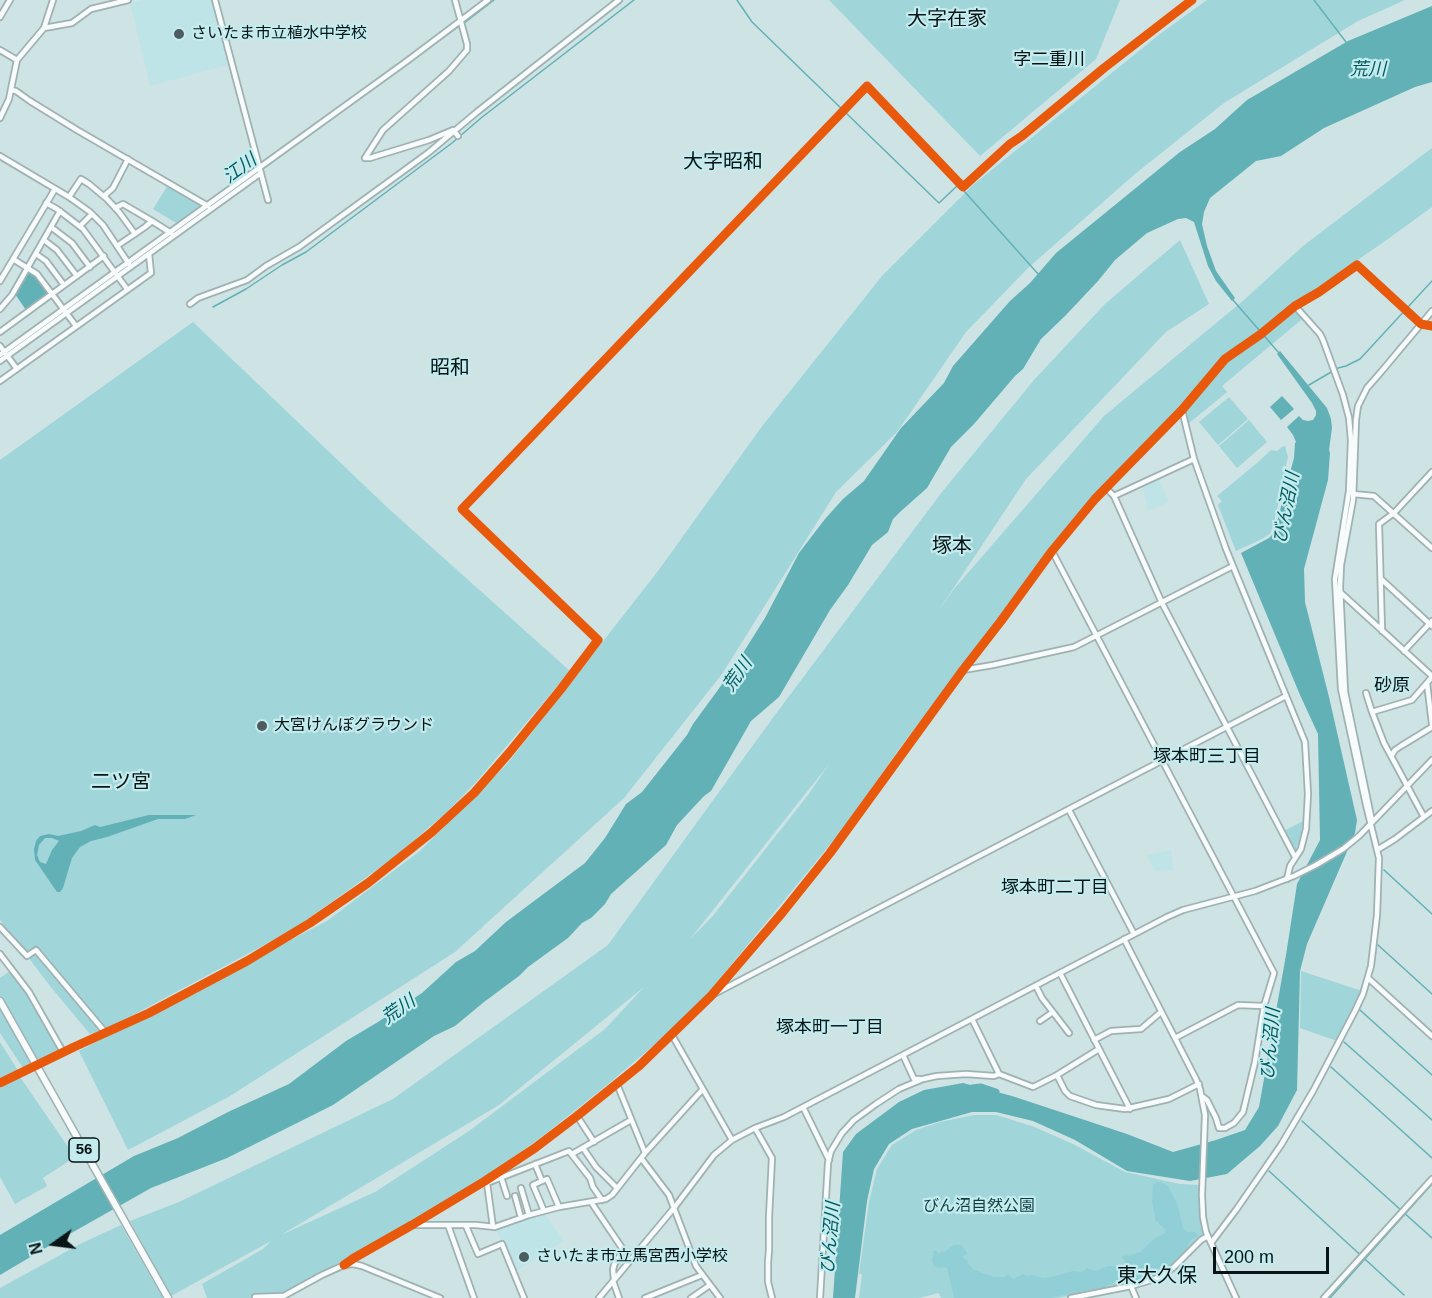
<!DOCTYPE html>
<html>
<head>
<meta charset="utf-8">
<style>
  body { margin:0 }
  #map { position:relative; width:1432px; height:1298px; overflow:hidden; background:#cee3e4; font-family:Arial,sans-serif }
  canvas { display:block }
  .north { position:absolute; left:24px; top:1214px; width:60px; height:60px; -webkit-text-stroke:4px #c4ebee; paint-order:stroke; rotate:256deg; font-size:16px; font-weight:700; line-height:24px; text-align:center; color:#071517 }
  .north::after { content:''; display:block; margin:auto; width:21px; height:27px; background:#071517; clip-path:polygon(50% 0,100% 100%,50% 72%,0 100%) }
  .scale { position:absolute; left:1213px; top:1247px; width:116px; height:27px; box-sizing:border-box; border:3px solid #071517; border-top:0; padding-left:8px; font-size:18px; line-height:21px; white-space:nowrap; color:#071517; -webkit-text-stroke:4px #c4ebee; paint-order:stroke }
</style>
</head>
<body>
<div id="map">
<canvas width="1432" height="1298"></canvas>
<div class="north">N</div>
<div class="scale">200 m</div>
</div>
<script>
const ctx = document.querySelector('canvas').getContext('2d');
ctx.lineJoin = 'round';
function fillPath(path, color) { ctx.fillStyle = color; ctx.fill(path, 'evenodd'); }
const shape = rows => new Path2D(rows.map(r => 'M' + r).join(''));
function stroke(path, color, width, dash) { ctx.strokeStyle = color; ctx.lineWidth = width; ctx.lineCap = dash ? 'butt' : 'round'; ctx.setLineDash(dash || []); ctx.stroke(path); }
function write(font, color, halo, rows, align = 'center') {
  ctx.font = font + ' Arial,"Noto Sans JP",sans-serif'; ctx.lineWidth = 4.5; ctx.setLineDash([]); ctx.textBaseline = 'middle'; ctx.strokeStyle = halo; ctx.fillStyle = color; for (const [text, x, y, turn = 0] of rows) {
    ctx.save(); ctx.translate(x, y); ctx.rotate((+turn || 0) * Math.PI / 180); ctx.textAlign = isNaN(turn) ? turn : align; if (halo) ctx.strokeText(text, 0, 0); ctx.fillText(text, 0, 0); ctx.restore();
  }
}
const built = shape([
  [141,0,212,0,228,65,150,86,130,3],
  [1158,477,1169,502,1148,511,1142,484],
  [1171,850,1174,870,1155,871,1146,855],
  [544,1213,564,1241,515,1272,496,1229,528,1217]
]);
const green = shape([
  [829,0,1120,0,1096,59,980,156],
  [1207,0,1405,0,1358,21,1224,103,1135,174,1029,267,966,332,897,432,836,492,722,674,624,798,455,952,230,1096,128,1150,79,1051,327,921,420,851,507,764,658,571,763,425,882,276,973,185,1160,34],
  [1432,148,1432,207,1388,239,1301,299,1301,320,1222,386,1227,392,1188,424,1180,409,1125,464,1040,560,1001,615,900,748,841,831,708,993,668,1033,607,1085,539,1139,483,1178,389,1236,272,1298,207,1298,202,1284,263,1249,271,1241,171,1296,130,1221,179,1202,393,1099,608,945,772,719,942,492,1034,380,1105,304,1180,240,1209,304,1166,332,1026,479,937,613,954,589,1104,416,1244,300,1303,246],
  [829,764,808,795,712,917,690,939],
  [644,987,605,1029,469,1131,375,1192,281,1235,499,1105],
  [168,185,205,206,178,224,153,209],
  [193,322,390,510,570,671,476,782,447,812,392,859,292,930,107,1029,90,1034,50,986,0,920,0,460],
  [1229,397,1248,419,1218,445,1199,422],
  [1249,420,1267,442,1237,468,1219,446],
  [1285,446,1288,457,1286,466,1283,466,1282,470,1287,471,1272,529,1270,534,1262,539,1236,551,1218,505,1222,501,1217,496,1257,463,1271,450,1277,451,1282,447],
  [1303,821,1300,838,1295,852,1284,831],
  [10,971,27,993,60,1051,23,1068,0,1033,0,978],
  [1301,971,1362,991,1337,1041,1300,1028],
  [0,1042,19,1072,0,1082],
  [20,1077,75,1157,43,1178,47,1186,15,1204,0,1177,0,1088],
  [974,1115,996,1115,1032,1126,1073,1144,1125,1172,1180,1184,1199,1185,1200,1216,1204,1234,1199,1239,1177,1262,1164,1272,1142,1281,1058,1298,941,1298,939,1293,919,1298,859,1298,862,1274,859,1274,869,1202,877,1169,892,1145,916,1130,940,1122],
  [121,1225,163,1298,0,1298,0,1288,82,1243]
]);
const forest = shape([
  [1157,1182,1161,1182,1168,1186,1178,1206,1183,1228,1187,1232,1195,1232,1198,1235,1197,1237,1190,1240,1186,1250,1178,1257,1175,1262,1162,1270,1160,1273,1148,1278,1136,1281,1127,1281,1123,1283,1119,1281,1108,1285,1106,1287,1092,1289,1050,1298,954,1298,947,1268,945,1267,938,1268,934,1266,932,1261,934,1251,936,1251,940,1254,942,1251,944,1252,954,1245,961,1245,967,1252,967,1254,963,1256,964,1259,967,1260,969,1265,974,1270,994,1277,1004,1277,1008,1274,1013,1279,1023,1274,1027,1276,1033,1275,1043,1278,1051,1277,1073,1271,1080,1272,1084,1271,1086,1268,1096,1271,1108,1266,1124,1266,1126,1264,1122,1256,1132,1255,1140,1252,1155,1238,1164,1234,1166,1230,1155,1220,1155,1215,1152,1202,1153,1185]
]);
const water = shape([
  [1432,6,1432,82,1415,87,1324,128,1281,156,1256,161,1210,198,1204,212,1202,224,1207,246,1216,271,1235,298,1232,301,1216,281,1208,266,1194,222,1186,218,1178,219,1147,233,1115,260,1098,281,1065,316,1041,339,1023,369,1015,376,974,424,951,447,927,488,900,512,893,519,888,532,872,545,848,585,830,610,779,697,751,721,711,791,704,796,677,825,666,845,611,894,605,904,591,918,582,923,568,938,528,967,519,976,484,1002,455,1026,434,1036,333,1105,227,1158,151,1188,59,1240,0,1275,0,1235,134,1156,178,1138,228,1112,289,1084,346,1041,378,1022,422,993,456,962,475,951,506,922,585,863,605,838,626,804,642,792,687,735,693,724,731,672,765,618,799,553,825,519,843,499,864,481,901,428,944,383,953,366,1010,301,1030,283,1056,253,1180,152,1215,129,1247,100,1348,41],
  [28,271,35,275,48,294,26,310,15,294],
  [1280,351,1327,408,1331,419,1332,428,1329,450,1330,453,1328,480,1304,569,1305,602,1329,697,1357,820,1355,833,1307,944,1300,971,1297,1090,1278,1126,1260,1146,1227,1174,1190,1181,1127,1171,1075,1140,1033,1121,996,1112,972,1112,912,1129,889,1144,874,1169,867,1201,855,1298,833,1298,843,1152,856,1134,899,1102,924,1090,963,1083,1012,1096,1127,1134,1173,1152,1216,1140,1245,1130,1259,1107,1286,955,1297,884,1320,840,1318,734,1300,695,1241,553,1269,538,1274,533,1294,458,1295,443,1296,442,1293,435,1287,427,1299,416,1303,420,1308,421,1313,420,1316,415,1316,411,1312,403,1277,354],
  [1282,396,1294,409,1281,420,1270,407],
  [149,815,196,815,185,819,158,819,107,837,91,841,80,847,72,858,63,888,60,892,57,892,35,860,34,849,36,841,40,836,49,834,58,836,81,831,95,825,100,827],
  [45,838,52,838,59,841,52,850,46,864,40,862,37,855,39,845]
]);
const stream = shape([
  [737,0,752,22,939,203,957,186,964,191,1039,275],
  [1314,0,1346,42],
  [463,24,494,0],
  [257,173,459,26],
  [174,233,243,183],
  [118,273,170,236],
  [1233,300,1279,353],
  [213,307,246,289,282,265,306,252,452,143,481,118,634,0],
  [66,310,114,276],
  [25,340,63,313],
  [1309,385,1338,368,1346,366,1360,359,1432,281],
  [1384,870,1432,914],
  [1378,945,1432,994],
  [1360,1010,1432,1075],
  [1344,1042,1432,1120],
  [1331,1067,1432,1158],
  [1302,1121,1432,1238],
  [1269,1171,1404,1295],
  [1330,1298,1432,1184]
]);
const river = shape([
  [972,1088,981,1087,996,1092]
]);
const minor = shape([
  [215,0,268,200],
  [0,17,10,0],
  [44,28,72,23,91,9,128,0],
  [0,50,17,60],
  [11,90,16,91,30,101,77,130,208,206],
  [0,118,9,99,17,60,44,28,53,0],
  [0,156,69,197,90,212,103,225,129,264],
  [365,158,383,130,449,71,467,50,467,44,455,0],
  [365,158,370,158,429,140,453,130,458,136],
  [104,196,113,188,128,159],
  [69,197,81,179,89,184,107,199,119,212,135,234],
  [46,203,57,209,83,229,127,289],
  [115,208,123,204,152,221],
  [80,226,92,214],
  [51,227,72,243,90,267],
  [44,240,57,250,77,276],
  [117,246,145,227,152,221,171,233],
  [36,254,46,261,64,285],
  [13,259,37,274,76,326],
  [0,281,55,189],
  [190,304,198,298,247,280,266,266,299,247,428,153,477,112,619,0],
  [0,309,12,295,60,211],
  [0,332,104,256],
  [0,346,17,369],
  [0,355,407,61,488,0],
  [0,361,261,173],
  [0,381,151,273,149,254],
  [1182,410,1194,459,1226,549,1305,742,1308,794,1306,829,1301,849,1290,866,1287,879],
  [1106,488,1114,496,1162,603,1295,857],
  [1353,494,1374,496,1432,548],
  [1114,496,1194,459],
  [1052,551,1274,973,1264,1006,1255,1062,1243,1112,1234,1123,1225,1128,1219,1128,1216,1118,1207,1100,1203,1097],
  [1381,579,1432,626],
  [1341,593,1432,676],
  [1382,631,1379,524,1394,513,1432,472],
  [1404,651,1432,621],
  [963,670,993,665,1074,647,1233,566],
  [1427,683,1432,724],
  [1366,693,1372,712,1384,743,1424,817],
  [1372,712,1412,700,1432,677],
  [1392,755,1395,750,1401,746,1432,727],
  [1069,810,1134,934],
  [1372,821,1345,692,1340,587,1341,565,1353,500,1356,420,1358,406,1367,388,1381,372,1432,311],
  [1377,850,1395,839,1432,811],
  [0,927,27,956,36,950,105,1032],
  [1124,939,1196,1079,1200,1089,1205,1115,1202,1195,1203,1217,1206,1232,1236,1298],
  [0,954,29,992,63,1052],
  [1060,973,1130,1109],
  [1368,978,1432,1036],
  [1036,986,1042,998,1069,1033],
  [714,994,1286,696],
  [972,1019,999,1074,1033,1087,1057,1075,1099,1049],
  [1040,1021,1053,1012],
  [672,1035,732,1140],
  [1175,1038,1238,1005,1264,1006],
  [1094,1040,1111,1031,1141,1029,1161,1012],
  [903,1055,914,1079,920,1079],
  [1057,1075,1065,1091,1070,1096,1096,1105,1125,1109,1169,1099,1199,1084],
  [617,1084,645,1153],
  [803,1107,829,1160],
  [577,1116,594,1142],
  [755,1128,772,1158,769,1217,769,1250,768,1262,768,1282,772,1298],
  [583,1148,596,1167,616,1187],
  [572,1154,631,1120],
  [641,1158,669,1195,696,1266,720,1298],
  [535,1164,542,1181,533,1185,544,1211],
  [501,1177,507,1196],
  [542,1181,547,1179,559,1207],
  [487,1183,569,1151,590,1178,593,1187,602,1200],
  [487,1183,493,1227],
  [521,1188,529,1215],
  [515,1196,521,1218],
  [591,1202,622,1248,621,1254,614,1265,613,1270,614,1279],
  [415,1225,476,1225,495,1227,529,1215,559,1207,606,1199,612,1195,645,1153,702,1090],
  [448,1225,474,1298],
  [466,1226,478,1254,502,1244,524,1298],
  [1211,1243,1236,1210,1281,1145,1313,1091,1355,1011,1363,994,1371,966,1377,915,1379,858,1366,805,1341,689,1335,579,1349,491,1351,440,1349,418,1343,395,1323,340,1320,334,1295,306],
  [344,1265,354,1258,412,1225,485,1181,535,1148,577,1116,639,1066,711,996,782,913,830,853,963,670,1001,621,1052,551,1095,499,1182,410,1225,359,1261,334,1295,306,1319,292,1357,265,1421,324,1432,326],
  [613,1281,619,1298],
  [1131,1286,1136,1298],
  [255,1297,282,1296],
  [280,1298,322,1275,344,1265,353,1264,362,1266,440,1298],
  [599,1298,674,1208,714,1155,732,1140,755,1128,784,1117,1167,917,1183,910,1255,891,1294,876,1316,865,1343,849,1359,836,1432,760],
  [645,1298,702,1275],
  [691,1298,710,1285],
  [820,1298,828,1163,831,1151,842,1133,854,1120,876,1104,899,1089,923,1079,937,1076,966,1074,994,1076,999,1074],
  [1071,1298,1131,1286,1158,1278,1173,1268,1201,1240,1208,1236],
  [1324,1298,1432,1179]
]);
const major = shape([
  [0,1001,168,1298]
]);
const cycleway = shape([
  [0,1083,74,1047,149,1013,247,961,310,923,368,883,432,832,474,793,509,753,561,689,598,640,462,509,867,86,963,187,1010,144,1022,136,1104,68,1192,0],
  [344,1265,354,1258,412,1225,485,1181,535,1148,577,1116,639,1066,711,996,782,913,830,853,963,670,1001,621,1052,551,1095,499,1182,410,1225,359,1261,334,1295,306,1319,292,1357,265,1421,324,1432,326]
]);
const markers = [
  [179,34,6,"#4d5d5f"],
  [262,726,6,"#4d5d5f"],
  [524,1257,6,"#4d5d5f"]
];
const shields = [
  [84,1150,30]
];
const shieldNames = [
  ["56",84,1150]
];
const poiNames = [
  ["さいたま市立植水中学校",191,34],
  ["大宮けんぽグラウンド",274,726],
  ["さいたま市立馬宮西小学校",536,1257]
];
const parkNames = [
  ["びん沼自然公園",979,1207]
];
const neighbourhoodNames = [
  ["字二重川",1049,60],
  ["砂原",1392,686],
  ["塚本町三丁目",1207,757],
  ["塚本町二丁目",1055,888],
  ["塚本町一丁目",830,1028]
];
const waterNames = [
  ["荒川",1368,70],
  ["江川",240,169,-36],
  ["びん沼川",1287,508,-79],
  ["荒川",738,675,-55],
  ["荒川",399,1010,-35],
  ["びん沼川",1271,1044,-85],
  ["びん沼川",831,1238,-85]
];
const quarterNames = [
  ["大字在家",947,19],
  ["大字昭和",723,162],
  ["昭和",450,368],
  ["塚本",952,546],
  ["二ツ宮",121,782],
  ["東大久保",1157,1276]
];
fillPath(built, '#bfe4e7');
fillPath(green, '#a0d5da');
fillPath(forest, '#90cfd5');
fillPath(water, '#62b1b6');
stroke(stream, '#62b1b6', 1.5);
stroke(river, '#62b1b6', 7);
stroke(minor, '#a0b1b2', 8);
stroke(major, '#a0b1b2', 9);
stroke(minor, '#f8fbfb', 4.5);
stroke(major, '#f8fbfb', 6);
stroke(cycleway, '#e8590c', 9);
for (const [x, y, r, color] of markers) { const dot = new Path2D(); dot.arc(x, y, r, 0, 2 * Math.PI); ctx.fillStyle = color; ctx.fill(dot); stroke(dot, '#c4ebee', 2); }
for (const [x, y, w] of shields) { const box = new Path2D(); box.roundRect(x - w / 2, y - 12, w, 24, 4.5); ctx.fillStyle = '#c4ebee'; ctx.fill(box); stroke(box, '#071517', 1.5); }
write('bold 15px', '#071517', null, shieldNames);
write('16px', '#071517', '#c4ebee', poiNames, 'left');
write('16px', '#103f42', '#c4ebee', parkNames);
write('18px', '#071517', '#c4ebee', neighbourhoodNames);
write('italic 18px', '#005b61', '#c4ebee', waterNames);
write('20px', '#071517', '#c4ebee', quarterNames);
</script>
</body>
</html>
